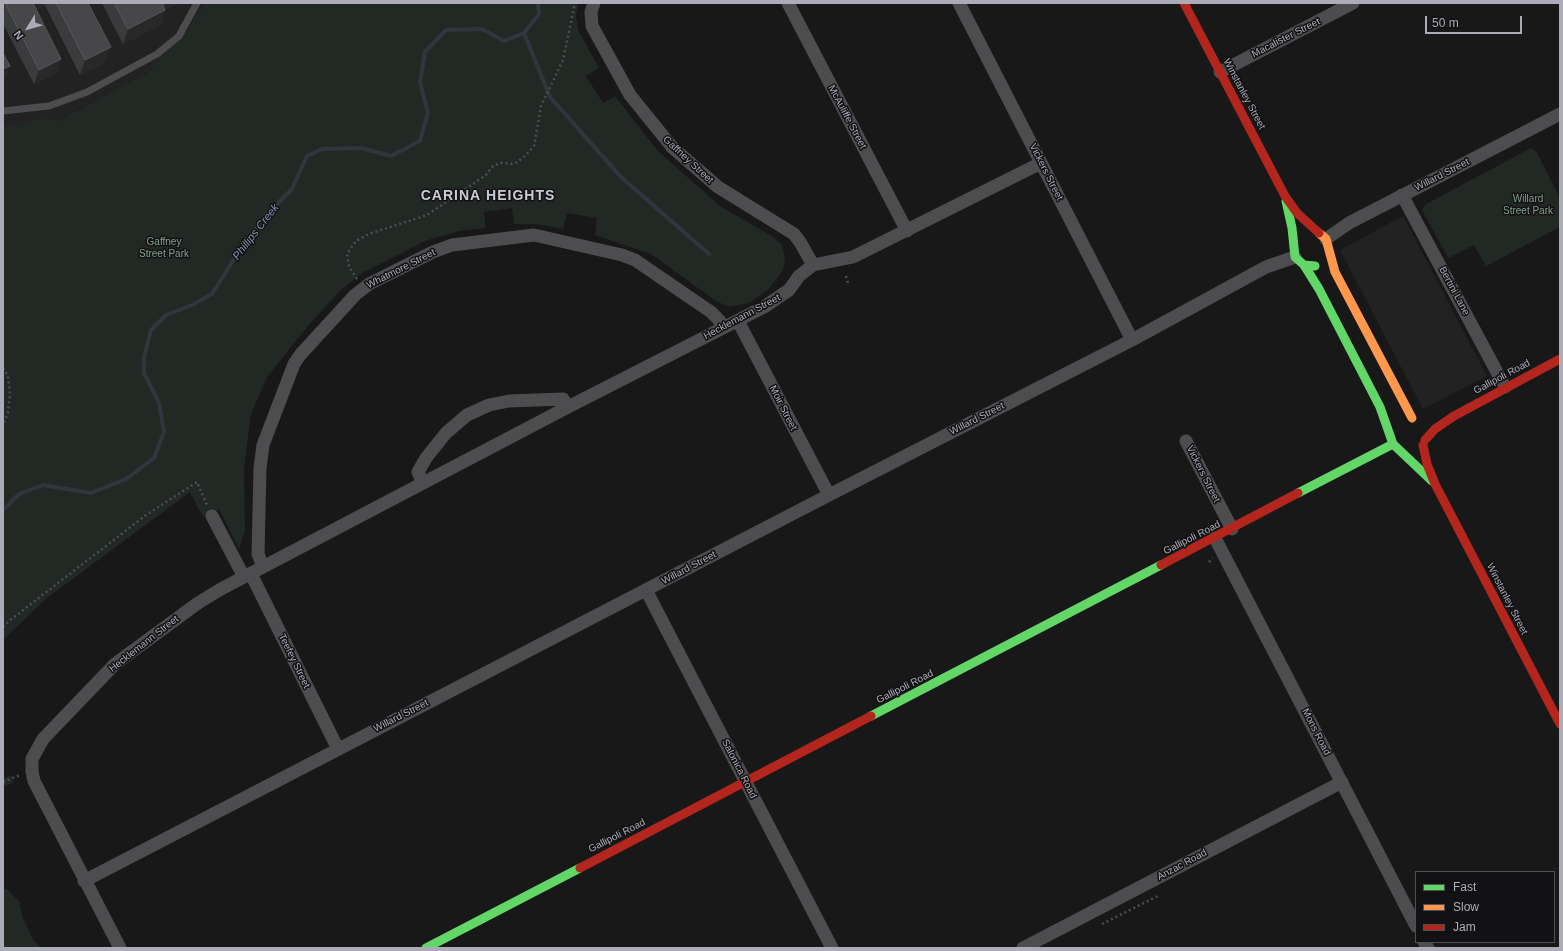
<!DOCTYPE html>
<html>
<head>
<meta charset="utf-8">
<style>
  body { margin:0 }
  #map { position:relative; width:1563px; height:951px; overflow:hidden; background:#181818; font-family:Arial,sans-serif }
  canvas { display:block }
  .frame { position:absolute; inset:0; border:4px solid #abacb7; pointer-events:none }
  .legend { position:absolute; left:1415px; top:871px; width:140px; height:72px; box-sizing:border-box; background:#121214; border:1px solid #4f5055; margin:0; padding:5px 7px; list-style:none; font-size:12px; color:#abacb7 }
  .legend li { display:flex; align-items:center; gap:8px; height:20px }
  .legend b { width:20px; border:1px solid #4f5055 }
  .north { position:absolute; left:8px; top:8px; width:40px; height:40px; -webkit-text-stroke:3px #121214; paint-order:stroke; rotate:233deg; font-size:11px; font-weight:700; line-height:16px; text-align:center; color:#abacb7 }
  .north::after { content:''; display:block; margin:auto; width:14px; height:18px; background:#abacb7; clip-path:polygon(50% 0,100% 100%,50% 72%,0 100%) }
  .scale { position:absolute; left:1425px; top:16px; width:97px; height:18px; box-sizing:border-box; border:2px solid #abacb7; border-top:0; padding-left:5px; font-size:12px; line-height:14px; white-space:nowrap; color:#abacb7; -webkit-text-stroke:3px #121214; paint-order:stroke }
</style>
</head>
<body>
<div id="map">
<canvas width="1563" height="951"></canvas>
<div class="frame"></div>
<ul class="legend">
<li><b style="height:5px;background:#63d668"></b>Fast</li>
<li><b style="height:5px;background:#ff974d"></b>Slow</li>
<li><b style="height:5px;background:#b3261e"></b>Jam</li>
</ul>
<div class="north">N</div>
<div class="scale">50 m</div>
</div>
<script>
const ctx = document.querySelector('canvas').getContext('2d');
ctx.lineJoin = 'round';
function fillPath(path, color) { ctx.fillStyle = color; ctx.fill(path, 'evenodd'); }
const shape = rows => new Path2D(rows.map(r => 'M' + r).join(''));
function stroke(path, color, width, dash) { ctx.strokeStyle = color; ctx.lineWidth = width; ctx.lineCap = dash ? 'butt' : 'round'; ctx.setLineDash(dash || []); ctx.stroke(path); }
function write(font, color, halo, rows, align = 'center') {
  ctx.font = font + ' Arial,sans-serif'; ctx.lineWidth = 3; ctx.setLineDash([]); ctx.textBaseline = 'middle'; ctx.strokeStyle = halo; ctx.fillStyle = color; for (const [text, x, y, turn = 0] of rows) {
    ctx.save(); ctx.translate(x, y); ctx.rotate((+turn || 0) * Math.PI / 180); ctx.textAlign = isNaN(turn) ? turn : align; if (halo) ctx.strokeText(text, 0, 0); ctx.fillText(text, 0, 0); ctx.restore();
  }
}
const built = shape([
  [3,3,281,3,3,149],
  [1403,216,1487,376,1423,409,1340,250]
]);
const green = shape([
  [206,3,578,3,576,17,579,32,599,68,586,76,603,103,615,96,658,151,720,206,773,237,782,245,785,260,783,270,768,290,749,303,729,307,716,301,651,254,595,235,597,218,567,213,563,229,537,224,514,224,512,208,484,212,486,228,459,231,425,241,362,273,339,292,307,327,267,377,251,414,244,469,245,530,239,549,219,509,203,517,190,492,47,598,3,640,3,126,17,126,41,118,57,121,151,71,155,61,180,39],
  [1531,148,1536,151,1560,198,1560,227,1486,266,1474,245,1448,258,1422,210,1426,204],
  [11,775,14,782,3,787,3,779],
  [3,889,7,889,19,901,23,918,33,940,42,948,3,948]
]);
const stream = shape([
  [524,33,550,97,621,177,709,254],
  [3,510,19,494,43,485,91,493,126,479,154,458,164,432,159,403,144,373,144,357,151,330,166,315,192,305,212,294,241,248,267,214,292,189,307,156,322,149,361,148,391,156,420,141,428,113,420,82,425,52,446,30,482,29,504,41,524,33,539,14,538,3]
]);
const path = shape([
  [846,276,848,283],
  [357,279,349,267,347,254,356,241,369,234,427,215,486,175,493,166,501,163,514,164,523,158,534,146,541,106,563,60,575,3],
  [3,368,8,376,10,394,8,412,3,426],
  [1209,562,1213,558],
  [3,627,9,621,146,515,197,482,207,505],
  [3,782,20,775],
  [1102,924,1158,896],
  [3,946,4,948]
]);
const lane = shape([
  [3,111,49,106,87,92,157,54,179,36,197,3]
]);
const street = shape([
  [594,3,591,12,592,26,630,95,672,147,718,187,794,234,800,242,813,265],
  [788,3,907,231],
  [959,3,1132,340],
  [1220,72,1353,3],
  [1402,195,1505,387],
  [1326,239,1349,223,1560,114],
  [738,321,829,495],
  [1186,441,1232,529],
  [423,483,418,472,426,458,446,433,467,415,489,405,509,401,563,399,568,407],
  [212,516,244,577],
  [1215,538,1416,926],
  [263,567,258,554,260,468,263,445,294,364,300,355,355,295,369,284,433,252,452,245,534,235,622,255,635,260,711,312,719,320,723,328],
  [251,574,338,749],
  [646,590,832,948],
  [84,881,829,495,1132,340,1266,267,1295,257],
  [1424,942,1428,948],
  [120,948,34,781,32,771,32,759,43,739,115,664,198,603,221,589,568,407,764,307,789,290,799,276,813,265,853,257,1041,163],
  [1023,948,1342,782]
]);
const fast = shape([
  [1286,201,1292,228,1295,257,1304,265,1315,266],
  [1304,265,1319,289,1380,407,1393,444,1432,481],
  [1298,493,1393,444],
  [871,716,1161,565],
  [426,948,580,868]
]);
const slow = shape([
  [1319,233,1326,239,1335,272,1412,418]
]);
const jam = shape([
  [1184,3,1285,196,1297,213,1319,233],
  [1425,440,1435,429,1454,416,1560,359],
  [1423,445,1427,464,1435,484,1560,724],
  [1161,565,1298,493],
  [580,868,871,716]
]);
const wall = shape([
  [3,3,88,3,105,62,80,75,45,5,36,10,61,59,56,73,34,84,3,24],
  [102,3,179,3,165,10,160,25,123,44]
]);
const shadedWall = shape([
  [30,3,45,3,45,5,26,15],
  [165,3,179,3,161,12],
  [165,10,160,25,123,44,128,29],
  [111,47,105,62,80,75,85,60],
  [61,59,56,73,34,84,39,70],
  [10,66,4,81,3,81,3,69]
]);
const building = shape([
  [5,3,33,3,61,59,39,70,5,3],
  [56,3,88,3,111,47,85,60,56,3],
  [114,3,162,3,165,10,128,29,114,3],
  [3,53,10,66,3,69,3,53]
]);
const streetNames = [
  ["Macalister Street",1286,38,-27],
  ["Winstanley Street",1244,94,62],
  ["McAuliffe Street",847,117,62],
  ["Gaffney Street",688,160,43],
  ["Vickers Street",1046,172,63],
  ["Willard Street",1442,175,-27],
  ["Whatmore Street",401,269,-27],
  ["Bertini Lane",1454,291,62],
  ["Hecklemann Street",742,317,-28],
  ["Gallipoli Road",1502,377,-28],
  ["Moir Street",783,408,63],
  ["Willard Street",977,419,-27],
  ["Vickers Street",1203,474,63],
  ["Gallipoli Road",1192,538,-27],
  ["Willard Street",689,568,-28],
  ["Winstanley Street",1507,599,63],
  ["Hecklemann Street",144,644,-38],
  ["Teefey Street",294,661,64],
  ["Gallipoli Road",905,687,-27],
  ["Willard Street",401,716,-27],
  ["Mons Road",1316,732,63],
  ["Salonica Road",739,769,63],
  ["Gallipoli Road",617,836,-27],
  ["Anzac Road",1182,865,-28]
];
const parkNames = [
  ["Willard",1528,199],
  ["Street Park",1528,211],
  ["Gaffney",164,242],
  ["Street Park",164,254]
];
const waterNames = [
  ["Phillips Creek",256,232,-52]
];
const districtNames = [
  ["CARINA HEIGHTS",488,196]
];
fillPath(built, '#222223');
fillPath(green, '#222824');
stroke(stream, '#31363e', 4);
stroke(path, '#4e4e51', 2.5, [2, 3]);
stroke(lane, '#4d4d50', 7);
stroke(street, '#4d4d50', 13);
stroke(fast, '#63d668', 9);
stroke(slow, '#ff974d', 9);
stroke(jam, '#b3261e', 9);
fillPath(wall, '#3a3b3d');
fillPath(shadedWall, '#282829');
fillPath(building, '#47474a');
stroke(building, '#56575b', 1);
write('10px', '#abacb7', '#121214', streetNames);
write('10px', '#84a08c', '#121214', parkNames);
write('italic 11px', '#8692ae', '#121214', waterNames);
ctx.letterSpacing = '1px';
write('bold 14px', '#cbcbd3', '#121214', districtNames);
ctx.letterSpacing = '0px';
</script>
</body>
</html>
